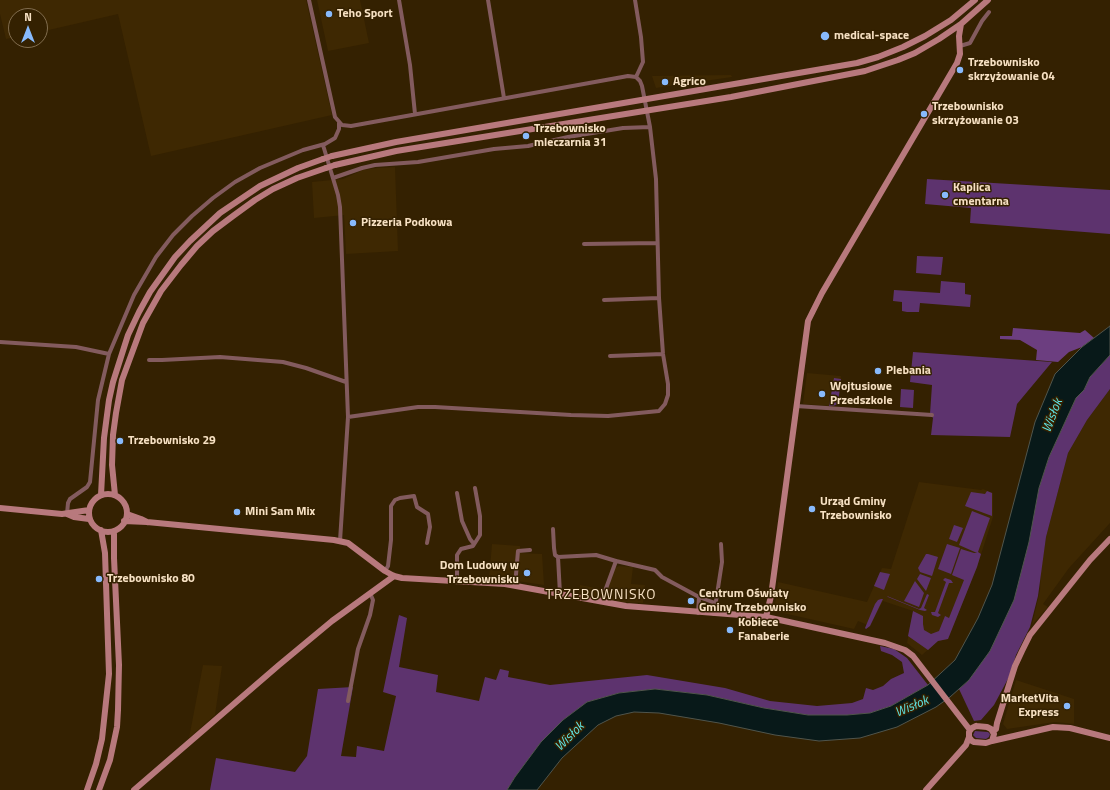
<!DOCTYPE html>
<html>
<head>
<meta charset="utf-8">
<style>
  body { margin:0 }
  #map { position:relative; width:1110px; height:790px; overflow:hidden; background:#342101; font-family:"Titillium Web",sans-serif }
  canvas { display:block }
  .north { position:absolute; left:8px; top:8px; width:40px; height:40px; box-sizing:border-box; background:#342101; border:1px solid #826e4f; border-radius:50%; rotate:0deg; font-size:11px; font-weight:700; line-height:16px; text-align:center; color:#f7e1c3 }
  .north::after { content:''; display:block; margin:auto; width:14px; height:18px; background:#88bafc; clip-path:polygon(50% 0,100% 100%,50% 72%,0 100%) }
</style>
</head>
<body>
<div id="map">
<canvas width="1110" height="790"></canvas>
<div class="north">N</div>
</div>
<script>
const ctx = document.querySelector('canvas').getContext('2d');
ctx.lineJoin = 'round';
function fillPath(path, color) { ctx.fillStyle = color; ctx.fill(path, 'evenodd'); }
const shape = rows => new Path2D(rows.map(r => 'M' + r).join(''));
function stroke(path, color, width, dash) { ctx.strokeStyle = color; ctx.lineWidth = width; ctx.lineCap = dash ? 'butt' : 'round'; ctx.setLineDash(dash || []); ctx.stroke(path); }
function write(font, color, halo, rows, align = 'center') {
  ctx.font = font + ' "Titillium Web",sans-serif'; ctx.lineWidth = 3; ctx.setLineDash([]); ctx.textBaseline = 'middle'; ctx.strokeStyle = halo; ctx.fillStyle = color; for (const [text, x, y, turn = 0] of rows) {
    ctx.save(); ctx.translate(x, y); ctx.rotate((+turn || 0) * Math.PI / 180); ctx.textAlign = isNaN(turn) ? turn : align; if (halo) ctx.strokeText(text, 0, 0); ctx.fillText(text, 0, 0); ctx.restore();
  }
}
const built = shape([
  [0,0,306,0,332,115,151,156,118,14,40,32,40,16,16,16,16,37,6,39,0,14],
  [317,0,360,0,369,43,328,51],
  [731,75,732,77,656,88,652,76],
  [395,167,398,251,346,254,344,215,314,218,312,182,343,179,363,170,377,168],
  [807,373,841,376,838,404,833,406,803,404],
  [1110,389,1110,523,1069,568,1043,604,1048,607,1032,625,1040,590,1041,569,1046,537,1068,453,1087,420],
  [919,482,981,490,983,489,993,493,993,517,977,567,948,639,938,641,922,655,907,643,913,611,883,601,870,626,858,621,854,629,774,611,778,582,867,602,882,568,891,569],
  [492,544,520,546,520,553,542,554,544,585,517,581,489,579],
  [619,566,633,567,631,584,645,585,643,603,622,602,579,593,580,585,606,590,615,568],
  [203,665,222,666,215,715,189,738],
  [1016,680,1074,699,1074,724,1055,722,1007,729,1003,724]
]);
const green = shape([
  [927,179,1110,190,1110,234,970,223,971,208,925,204],
  [917,256,943,257,941,275,916,273],
  [941,281,965,283,965,294,971,295,970,307,920,303,919,312,907,312,902,311,902,302,893,301,894,290,940,293],
  [913,352,1052,362,1017,404,1010,437,931,435,933,418,930,414,932,385,910,382],
  [1110,355,1110,389,1087,420,1068,453,1046,537,1038,596,1030,627,1016,655,1009,677,994,705,981,720,974,721,959,689,969,680,1039,488,1049,457,1076,398,1084,390,1090,377],
  [834,378,841,379,838,404,833,406,829,406],
  [901,389,914,390,913,408,900,407],
  [987,491,992,493,992,516,965,506,971,492,985,494],
  [972,511,990,518,978,552,981,554,977,567,948,639,938,641,928,650,908,636,913,611,923,616,923,624,924,630,931,634,939,631,945,616,949,618,964,580,952,575,961,549,974,553,977,553,959,545],
  [954,525,963,528,957,542,949,539],
  [947,544,960,548,951,574,938,569],
  [926,554,928,554,938,557,932,576,920,572,918,568],
  [880,572,890,574,884,590,874,586],
  [920,574,931,578,926,591,917,579],
  [945,578,951,580,953,583,949,583,938,613,941,615,938,617,932,615,931,612,935,612,946,582,943,580],
  [915,581,924,593,919,607,904,601],
  [927,594,929,595,924,608,927,610,925,611,920,610,888,597,887,596,919,609,921,608],
  [881,599,883,599,870,626,866,629,865,628,875,604,878,600],
  [399,615,407,618,399,667,438,675,436,692,479,701,485,677,496,680,500,669,509,671,508,677,550,685,647,675,725,688,770,701,817,706,852,703,863,699,866,688,873,690,883,686,891,679,904,673,902,662,892,655,881,651,880,646,894,649,907,658,928,685,891,706,870,713,848,715,808,715,764,708,707,695,655,689,619,693,587,702,515,777,507,790,210,790,216,758,295,772,307,756,318,689,353,687,341,756,356,757,357,746,384,751,396,696,383,692],
  [975,731,988,732,990,734,989,737,986,739,976,738,973,735]
]);
const forest = shape([
  [1013,328,1080,333,1085,330,1094,338,1082,347,1069,352,1058,362,1036,360,1037,350,1020,340,1000,339,1000,336,1012,336]
]);
const water = shape([
  [1110,326,1110,355,1090,377,1084,390,1076,398,1049,457,1039,488,1029,542,1014,600,990,651,969,680,950,697,936,707,897,727,860,738,819,741,775,735,719,723,659,713,634,712,616,716,598,725,562,758,537,790,507,790,515,777,541,742,563,720,587,702,619,693,655,689,707,695,764,708,808,715,847,715,870,713,891,706,928,685,955,660,978,618,992,585,1035,422,1055,374,1082,347,1110,326]
]);
const street = shape([
  [309,0,335,117,342,125,351,126,628,76,636,77,640,81,642,86,650,127,656,179,659,298,663,354,668,384,668,395,665,404,659,411,608,416,571,415,435,407,418,407,348,417],
  [399,0,410,65,415,114],
  [488,0,504,98],
  [635,0,641,37,643,62,636,77],
  [960,46,970,43,982,21,989,12],
  [323,145,338,195,340,207,348,417,340,541],
  [333,178,362,168,375,165,418,162,494,149,528,146,568,137,623,128,650,127],
  [584,244,657,243],
  [604,300,659,298],
  [0,342,76,347,109,354],
  [610,356,663,354],
  [149,360,162,360,220,357,283,362,306,368,346,382],
  [796,406,932,415],
  [457,493,462,521,470,539,474,544],
  [67,514,68,503,70,499,87,487,90,482,98,400,109,354,134,295,156,257,173,235,192,216,213,198,235,182,260,168,303,150,325,144,335,138,339,129,339,123],
  [553,529,554,548,555,555,558,557],
  [385,571,388,566,391,540,391,506,395,500,400,498,414,496,417,507,428,514,430,527,427,543],
  [457,582,457,555,461,549,473,546,480,535,480,516,475,488],
  [515,586,518,551,530,550],
  [560,594,558,557,596,555,616,561,655,570,662,577,699,597,715,603],
  [601,602,616,561],
  [698,613,699,597],
  [714,614,722,562,721,544],
  [348,701,358,649,370,615,373,600,370,593]
]);
const secondary = shape([
  [332,156,396,142,857,63,878,57,903,47,925,36,951,20,975,0],
  [335,165,396,151,731,97,865,71,898,60,915,53,939,39,961,24,988,0],
  '89 513a19 19 0 1 1 38 0a19 19 0 1 1-38 0Z',
  [101,495,104,438,109,400,113,382,128,335,139,312,150,292,175,257,190,241,220,213,260,186,298,168,323,159],
  [115,495,112,465,113,435,116,413,122,380,143,323,161,291,181,265,197,246,213,231,233,216,255,200,273,189,297,178,326,168],
  [0,508,62,514,89,510],
  [67,514,74,517,89,519],
  [127,514,141,519,147,522],
  [124,521,147,522,334,540,348,543,385,571,394,576,402,578,505,584,626,606,766,617,885,643,905,650,913,656,970,730],
  [766,617,771,596,808,321,822,293,957,63,960,54,959,36,961,24],
  [976,726,987,727,991,729,994,734,992,741,986,743,974,742,972,741,969,737,969,732,972,728,976,726],
  [993,732,996,729,997,723,1015,666,1022,651,1030,635,1090,560,1110,539],
  [992,741,1053,727,1070,728,1110,738],
  [87,790,96,764,102,739,109,674,105,553,101,530],
  [99,790,110,760,117,727,118,710,119,665,114,558,114,531],
  [134,790,279,665,332,621,394,576],
  [926,790,966,745,969,737]
]);
const secondaryBridge = shape([
  [323,159,332,156],
  [326,168,335,165]
]);
const markers = [
  [329,14,4,"#88bafc"],
  [825,36,5,"#88bafc"],
  [960,70,4,"#88bafc"],
  [665,82,4,"#88bafc"],
  [924,114,4,"#88bafc"],
  [526,136,4,"#88bafc"],
  [945,195,4,"#88bafc"],
  [353,223,4,"#88bafc"],
  [878,371,4,"#88bafc"],
  [822,394,4,"#88bafc"],
  [120,441,4,"#88bafc"],
  [812,509,4,"#88bafc"],
  [237,512,4,"#88bafc"],
  [527,573,4,"#88bafc"],
  [99,579,4,"#88bafc"],
  [691,601,4,"#88bafc"],
  [730,630,4,"#88bafc"],
  [1067,706,4,"#88bafc"]
];
const poiNames = [
  ["Teho Sport",337,14],
  ["medical-space",834,36],
  ["Trzebownisko",968,63],
  ["skrzyżowanie 04",968,77],
  ["Agrico",673,82],
  ["Trzebownisko",932,107],
  ["skrzyżowanie 03",932,121],
  ["Trzebownisko",534,129],
  ["mleczarnia 31",534,143],
  ["Kaplica",953,188],
  ["cmentarna",953,202],
  ["Pizzeria Podkowa",361,223],
  ["Plebania",886,371],
  ["Wojtusiowe",830,387],
  ["Przedszkole",830,401],
  ["Trzebownisko 29",128,441],
  ["Urząd Gminy",820,502],
  ["Trzebownisko",820,516],
  ["Mini Sam Mix",245,512],
  ["Dom Ludowy w",519,566,"right"],
  ["Trzebownisku",519,580,"right"],
  ["Trzebownisko 80",107,579],
  ["Centrum Oświaty",699,594],
  ["Gminy Trzebownisko",699,608],
  ["Kobiece",738,623],
  ["Fanaberie",738,637],
  ["MarketVita",1059,699,"right"],
  ["Express",1059,713,"right"]
];
const waterNames = [
  ["Wisłok",1053,416,-69],
  ["Wisłok",912,707,-23],
  ["Wisłok",570,737,-45]
];
const quarterNames = [
  ["TRZEBOWNISKO",601,596]
];
fillPath(built, '#3e2802');
fillPath(green, '#5d336e');
fillPath(forest, '#6c3e80');
fillPath(water, '#081919');
stroke(water, '#50554c', 1);
stroke(street, '#835b5e', 4);
stroke(secondary, '#b8797d', 6);
stroke(secondaryBridge, '#b8797d', 6);
for (const [x, y, r, color] of markers) { const dot = new Path2D(); dot.arc(x, y, r, 0, 2 * Math.PI); ctx.fillStyle = color; ctx.fill(dot); stroke(dot, '#342101', 1.5); }
write('bold 12px', '#f7e1c3', '#342101', poiNames, 'left');
write('italic 13px', '#5fe5e6', '#342101', waterNames);
ctx.letterSpacing = '1px';
write('14px', '#f7e1c3', '#342101', quarterNames);
ctx.letterSpacing = '0px';
</script>
</body>
</html>
